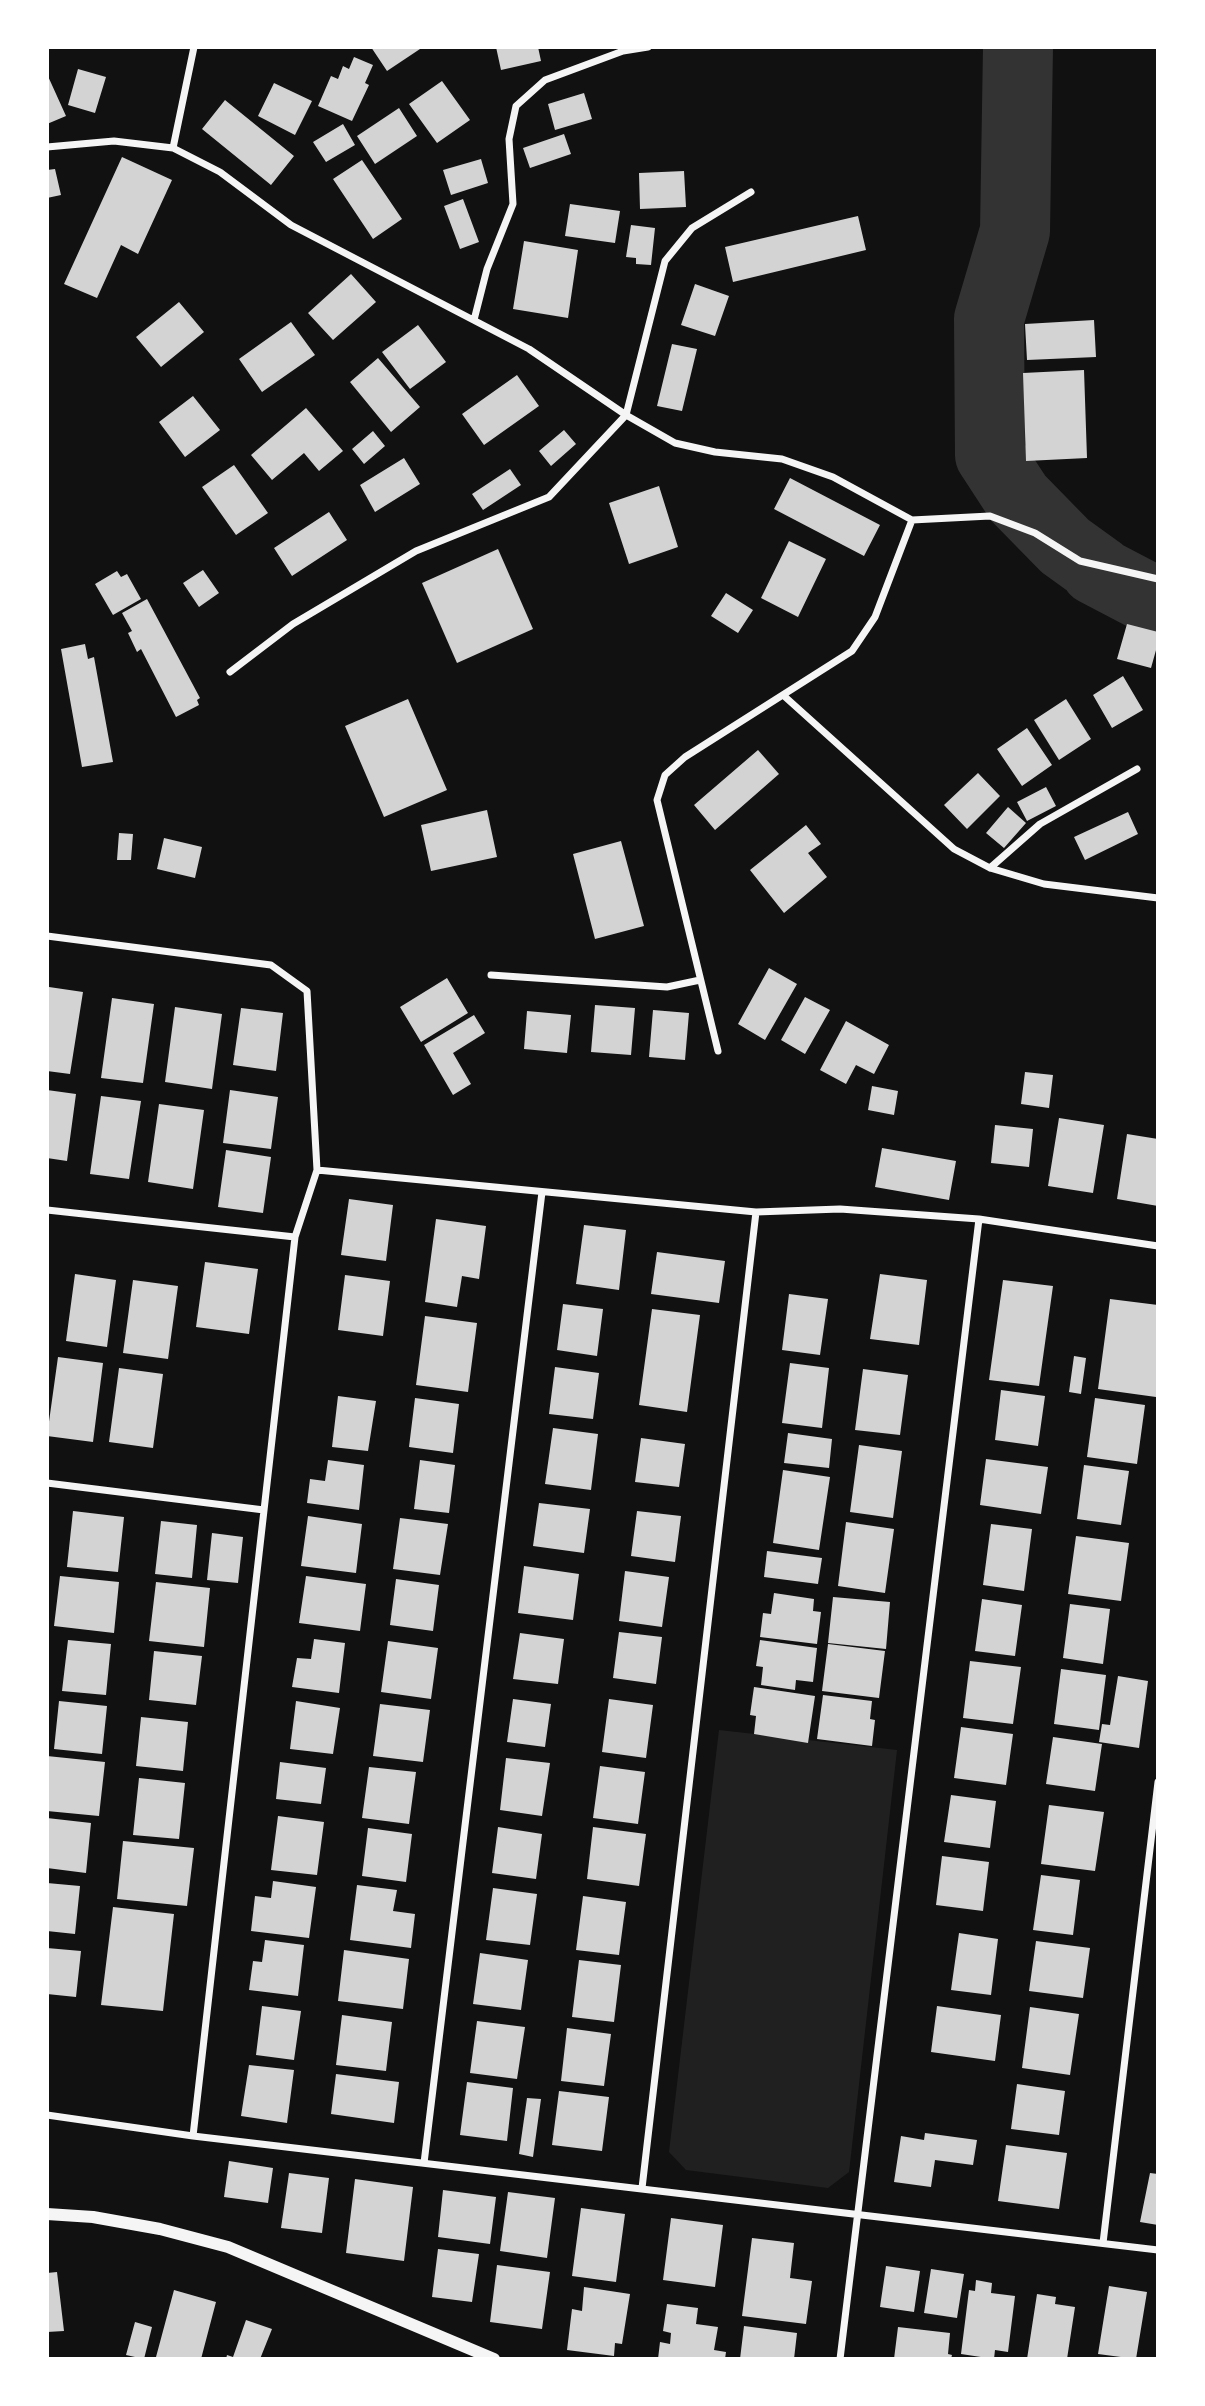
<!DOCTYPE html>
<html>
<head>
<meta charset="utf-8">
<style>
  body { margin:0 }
  #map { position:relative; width:1205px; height:2406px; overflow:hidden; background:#111; font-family:Merriweather,serif }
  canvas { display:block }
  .frame { position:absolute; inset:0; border:49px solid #fff; pointer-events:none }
</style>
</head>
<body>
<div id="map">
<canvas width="1205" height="2406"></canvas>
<div class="frame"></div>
</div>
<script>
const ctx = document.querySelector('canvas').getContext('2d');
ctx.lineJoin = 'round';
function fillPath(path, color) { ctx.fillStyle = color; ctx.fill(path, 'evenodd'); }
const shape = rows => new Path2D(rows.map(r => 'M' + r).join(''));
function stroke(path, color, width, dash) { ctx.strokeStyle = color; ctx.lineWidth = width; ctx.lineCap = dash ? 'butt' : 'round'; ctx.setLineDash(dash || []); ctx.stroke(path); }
const green = shape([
  [719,1730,897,1750,849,2172,828,2188,686,2170,669,2152]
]);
const river = shape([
  [1018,47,1015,231,989,319,990,455,1018,498,1065,546,1101,572,1095,570,1158,603]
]);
const building = shape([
  [371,47,423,47,387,71],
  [496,47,538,47,541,61,501,70],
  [354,57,373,65,365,83,369,85,352,121,318,106,331,76,338,79,343,66,349,69],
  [78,69,106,77,95,113,68,105],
  [47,74,66,116,47,124],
  [442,81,470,120,437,143,409,104],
  [274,83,312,101,295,135,258,116],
  [584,93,592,119,555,130,548,104],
  [225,100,294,156,271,185,202,129],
  [399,108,417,136,375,164,357,136],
  [343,124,355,145,326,162,313,142],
  [564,134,571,154,530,168,523,148],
  [122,157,172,180,138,254,121,245,97,298,64,284],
  [481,159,488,183,451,195,443,170],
  [362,160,402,219,373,239,333,179],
  [55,169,61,195,47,198,47,170],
  [684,171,686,207,640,209,639,173],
  [463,199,479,242,460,249,444,206],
  [570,204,620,211,615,243,565,236],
  [858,216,866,250,733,282,725,247],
  [631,225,655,228,651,265,636,264,636,258,626,257],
  [524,241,578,250,568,318,513,309],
  [351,274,376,302,333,340,308,313],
  [695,284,729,296,715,336,681,325],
  [179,302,204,332,161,367,136,337],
  [1094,320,1096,357,1027,360,1025,324],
  [291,322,315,355,262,392,239,359],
  [418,325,446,362,410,389,382,352],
  [672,344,697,349,682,411,657,406],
  [378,358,420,407,391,432,350,382],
  [1084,370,1087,458,1026,461,1023,373],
  [517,375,539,406,484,445,462,414],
  [193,396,220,430,185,457,159,422],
  [306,408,343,451,319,471,304,453,272,480,251,455],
  [564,430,576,444,551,466,539,451],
  [373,431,385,446,364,464,352,449],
  [404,458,420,484,375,512,360,485],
  [234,465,268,513,236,535,202,487],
  [510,469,521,485,483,510,472,494],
  [790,478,880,525,864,556,774,509],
  [659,486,678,547,629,564,609,503],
  [329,512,347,540,292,576,274,548],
  [789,541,826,559,798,617,761,598],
  [498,549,533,629,457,663,422,583],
  [203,570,219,593,199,607,183,583],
  [117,571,121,577,127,574,141,599,113,615,95,584],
  [726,593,753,610,738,633,711,616],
  [147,599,200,698,197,700,199,705,176,717,141,649,137,652,128,633,132,631,122,613],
  [1127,624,1158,632,1158,643,1151,668,1117,659],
  [85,644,88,659,94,657,113,762,82,767,61,649],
  [1123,676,1143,710,1112,728,1093,695],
  [408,699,447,790,384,817,345,726],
  [1066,699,1091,739,1059,760,1034,720],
  [1027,728,1052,765,1022,786,997,749],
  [758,750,779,774,715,830,694,805],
  [978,773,1000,796,967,829,944,805],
  [1046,787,1056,806,1027,821,1017,802],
  [1008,807,1026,823,1004,848,986,833],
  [487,810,497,857,431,871,421,825],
  [1128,812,1138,834,1085,860,1074,837],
  [806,825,821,844,808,853,827,877,784,913,750,870],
  [119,833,133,834,131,860,117,860],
  [164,838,202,847,195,878,157,869],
  [621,841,644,926,595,939,573,854],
  [769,968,797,984,765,1040,738,1024],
  [447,978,468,1013,421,1042,400,1007],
  [49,987,83,992,70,1074,47,1071],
  [805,997,830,1010,805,1054,781,1040],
  [112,998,154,1004,143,1083,101,1078],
  [595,1005,635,1008,631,1055,591,1052],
  [175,1007,222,1014,212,1089,165,1082],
  [241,1008,283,1013,276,1071,233,1065],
  [653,1010,689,1013,685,1060,649,1057],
  [527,1011,571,1015,567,1053,524,1049],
  [474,1015,485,1033,453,1053,471,1084,453,1095,424,1045],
  [846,1021,889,1045,874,1074,856,1065,846,1084,820,1070],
  [1025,1072,1053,1075,1049,1108,1021,1104],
  [872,1086,898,1091,894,1115,868,1110],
  [47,1090,76,1094,67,1161,47,1158],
  [230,1090,278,1097,271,1149,223,1143],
  [101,1096,141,1101,129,1179,90,1174],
  [159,1104,204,1110,193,1189,148,1182],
  [1059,1118,1104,1125,1093,1193,1048,1186],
  [995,1125,1033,1129,1029,1167,991,1163],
  [1127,1134,1158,1139,1158,1206,1117,1199],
  [882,1148,956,1161,949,1200,875,1187],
  [226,1150,271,1157,263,1213,218,1207],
  [349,1199,393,1205,386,1261,341,1255],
  [436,1219,486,1226,479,1279,462,1276,457,1307,425,1302],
  [584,1225,626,1230,619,1290,576,1284],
  [657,1252,725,1261,719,1303,651,1294],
  [205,1262,258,1269,249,1334,196,1327],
  [75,1274,116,1280,107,1347,66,1341],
  [880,1274,927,1280,919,1345,870,1339],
  [345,1275,390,1281,383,1336,338,1330],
  [133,1280,178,1286,168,1359,123,1353],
  [1003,1280,1053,1286,1039,1386,989,1380],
  [789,1294,828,1299,820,1355,782,1350],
  [1110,1299,1158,1305,1158,1380,1156,1397,1098,1389],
  [563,1304,603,1309,597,1356,557,1350],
  [652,1309,700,1315,687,1412,639,1405],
  [425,1316,477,1323,468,1392,416,1385],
  [1074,1356,1086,1358,1081,1394,1069,1392],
  [58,1357,103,1363,93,1442,47,1436],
  [790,1363,829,1368,822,1428,782,1423],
  [555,1367,599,1373,593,1419,549,1414],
  [119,1368,163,1374,153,1448,109,1442],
  [863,1369,908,1375,900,1435,855,1430],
  [1001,1390,1045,1396,1038,1446,995,1440],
  [338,1396,376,1401,368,1451,332,1447],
  [415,1398,459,1404,453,1453,409,1447],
  [1095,1398,1145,1405,1137,1464,1087,1457],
  [553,1428,598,1434,591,1490,545,1484],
  [788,1433,832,1439,829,1468,784,1463],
  [641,1438,685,1444,679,1487,635,1482],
  [859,1445,902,1451,893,1518,850,1512],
  [986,1459,1048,1467,1041,1514,980,1505],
  [328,1460,364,1465,359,1510,307,1503,310,1479,325,1481],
  [420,1460,455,1465,449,1513,414,1509],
  [1084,1465,1129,1471,1121,1525,1077,1519],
  [783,1470,830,1477,819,1550,773,1543],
  [539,1503,590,1509,584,1553,533,1546],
  [73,1511,124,1517,118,1572,67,1567],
  [637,1511,681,1516,675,1562,631,1556],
  [308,1516,362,1524,356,1573,301,1566],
  [400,1518,448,1524,440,1575,393,1569],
  [161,1521,197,1525,192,1578,155,1574],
  [846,1522,894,1529,885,1593,838,1586],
  [991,1524,1032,1529,1024,1591,983,1585],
  [212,1533,243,1537,238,1583,207,1580],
  [1076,1536,1129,1543,1121,1601,1068,1594],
  [767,1551,822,1558,818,1584,764,1577],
  [524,1566,579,1574,573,1620,518,1613],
  [625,1571,669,1577,662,1627,619,1621],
  [60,1576,119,1582,114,1633,54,1626],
  [306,1576,366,1584,360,1631,299,1623],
  [396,1579,439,1585,433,1631,390,1625],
  [156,1582,210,1588,204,1647,149,1641],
  [774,1593,814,1599,813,1611,821,1612,817,1644,760,1637,763,1613,771,1614],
  [833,1597,890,1602,886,1649,828,1643],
  [982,1599,1022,1605,1015,1656,975,1651],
  [1070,1604,1110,1609,1103,1664,1063,1658],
  [619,1632,662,1637,656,1684,613,1678],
  [520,1633,564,1639,558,1684,513,1679],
  [314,1639,345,1643,339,1693,292,1687,297,1658,311,1659],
  [68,1640,111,1644,106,1695,62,1691],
  [760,1640,817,1648,813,1682,796,1680,795,1690,761,1685,763,1667,756,1666],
  [388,1641,438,1648,431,1699,381,1692],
  [828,1644,885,1651,879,1698,822,1691],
  [154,1651,202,1656,196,1705,149,1700],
  [970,1661,1021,1667,1013,1724,963,1718],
  [1061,1669,1106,1675,1099,1730,1054,1724],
  [1118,1676,1148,1681,1139,1748,1099,1742,1102,1724,1110,1725],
  [754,1687,815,1696,808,1743,754,1734,756,1716,750,1715],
  [823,1695,872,1701,870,1719,875,1720,872,1746,817,1739],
  [513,1699,551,1704,545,1747,507,1742],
  [609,1699,653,1705,646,1758,602,1752],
  [59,1701,107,1706,102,1754,54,1749],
  [296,1701,340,1708,333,1754,290,1749],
  [380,1704,430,1710,423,1762,373,1756],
  [141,1717,188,1722,183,1771,136,1766],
  [961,1727,1013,1734,1006,1785,954,1778],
  [1053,1737,1102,1744,1095,1791,1046,1784],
  [47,1756,105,1762,99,1816,47,1811],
  [506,1758,550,1763,542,1816,500,1810],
  [280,1762,326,1768,321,1804,276,1799],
  [600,1766,645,1772,638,1824,593,1818],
  [369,1767,416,1772,409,1824,362,1818],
  [139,1778,185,1783,179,1839,133,1835],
  [951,1795,996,1801,990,1848,944,1842],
  [1049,1805,1104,1812,1095,1871,1041,1864],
  [278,1816,324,1822,317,1875,271,1870],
  [47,1818,91,1823,86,1873,47,1868],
  [498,1827,542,1834,536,1879,492,1873],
  [593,1827,646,1834,639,1886,587,1879],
  [368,1828,412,1834,406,1882,362,1876],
  [123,1841,194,1848,187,1906,117,1899],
  [942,1856,989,1862,983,1911,936,1905],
  [1041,1875,1080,1880,1073,1935,1033,1930],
  [273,1881,316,1887,309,1938,251,1931,255,1896,271,1898],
  [47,1883,80,1886,75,1934,47,1931],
  [357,1885,397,1890,393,1911,415,1914,411,1948,350,1940],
  [493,1888,537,1894,530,1945,486,1940],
  [583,1896,626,1902,619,1955,576,1950],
  [113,1907,174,1914,163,2011,101,2005],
  [959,1933,998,1939,991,1995,951,1990],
  [265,1940,304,1945,298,1996,249,1990,253,1961,262,1962],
  [1036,1941,1090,1948,1083,1998,1029,1991],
  [47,1948,81,1951,76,1997,47,1994],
  [344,1950,409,1959,403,2009,338,2001],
  [480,1953,528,1960,521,2010,473,2004],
  [579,1960,621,1965,614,2022,572,2017],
  [262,2006,301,2011,294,2060,256,2055],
  [937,2006,1001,2015,995,2061,931,2052],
  [1030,2007,1079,2014,1070,2075,1022,2068],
  [342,2015,392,2022,386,2071,336,2065],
  [477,2021,525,2027,517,2079,470,2073],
  [567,2028,611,2034,604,2086,561,2081],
  [249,2065,294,2070,287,2123,241,2116],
  [336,2074,399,2082,394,2123,331,2114],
  [467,2082,513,2088,507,2141,460,2135],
  [1017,2084,1065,2091,1059,2135,1011,2129],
  [559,2091,609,2097,602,2151,552,2145],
  [527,2098,541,2099,533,2157,519,2154],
  [925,2133,977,2140,973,2165,935,2160,931,2187,894,2182,901,2136,924,2140],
  [1006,2145,1067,2153,1059,2209,998,2201],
  [229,2161,273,2168,268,2203,224,2197],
  [289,2173,329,2178,322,2233,281,2228],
  [1150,2173,1158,2174,1158,2225,1140,2222],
  [355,2179,413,2187,404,2261,346,2253],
  [443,2190,496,2197,490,2244,438,2237],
  [508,2192,555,2198,547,2258,500,2251],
  [581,2208,625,2214,616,2282,572,2276],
  [671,2218,723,2225,715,2287,663,2280],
  [752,2238,794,2243,790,2278,812,2281,806,2324,742,2316],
  [438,2249,479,2254,472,2302,432,2297],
  [497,2265,550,2272,542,2329,490,2322],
  [886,2266,920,2271,914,2312,880,2307],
  [931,2269,964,2274,957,2318,924,2313],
  [57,2272,64,2331,47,2332,47,2273],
  [976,2280,992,2283,991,2293,1015,2296,1008,2352,995,2350,994,2359,961,2354,969,2290,975,2291],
  [1109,2286,1147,2292,1136,2359,1098,2354],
  [584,2287,630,2294,622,2344,615,2343,614,2356,567,2350,572,2309,582,2311],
  [174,2290,216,2302,201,2359,164,2359,156,2357],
  [1037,2294,1056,2297,1055,2304,1075,2307,1067,2359,1027,2359],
  [667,2304,698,2308,696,2324,718,2327,714,2350,726,2352,725,2359,658,2359,660,2342,670,2344,671,2333,663,2331],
  [246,2320,272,2329,260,2359,226,2359,227,2355,233,2357],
  [135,2322,152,2327,144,2359,126,2355],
  [744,2326,797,2333,794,2359,740,2359],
  [898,2327,950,2333,948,2354,952,2355,951,2359,894,2359]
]);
const minor = shape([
  [47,147,114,141,173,148,220,172,291,225,529,349,626,415,675,443,715,452,782,459,833,477,912,520,990,516,1035,533,1080,561,1158,579],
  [173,148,194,47],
  [474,320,487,269,513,204,509,139,516,106,545,80,623,51,648,47],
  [230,672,293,624,416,551,549,497,626,415,665,261,692,228,751,192],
  [783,695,954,849,990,868,1044,884,1158,898],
  [990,868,1040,824,1137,769],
  [47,936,271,965,307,991,317,1170,295,1237,193,2136],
  [491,975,667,987,700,980],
  [718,1051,657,800,665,775,685,757,852,651,875,617,912,520],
  [317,1170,756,1212,840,1209,979,1219,1158,1246],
  [47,1210,295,1237],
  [47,1483,264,1510],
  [47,2115,193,2136,1158,2250],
  [424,2163,542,1192],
  [642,2188,756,1212],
  [1103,2243,1158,1782],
  [840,2359,979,1219]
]);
const tertiary = shape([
  [47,2214,93,2217,160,2229,228,2247,494,2359]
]);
fillPath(green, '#202020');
stroke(river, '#333', 70);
fillPath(building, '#d3d3d3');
stroke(minor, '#f5f5f5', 7);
stroke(tertiary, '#f5f5f5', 12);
</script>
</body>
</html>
